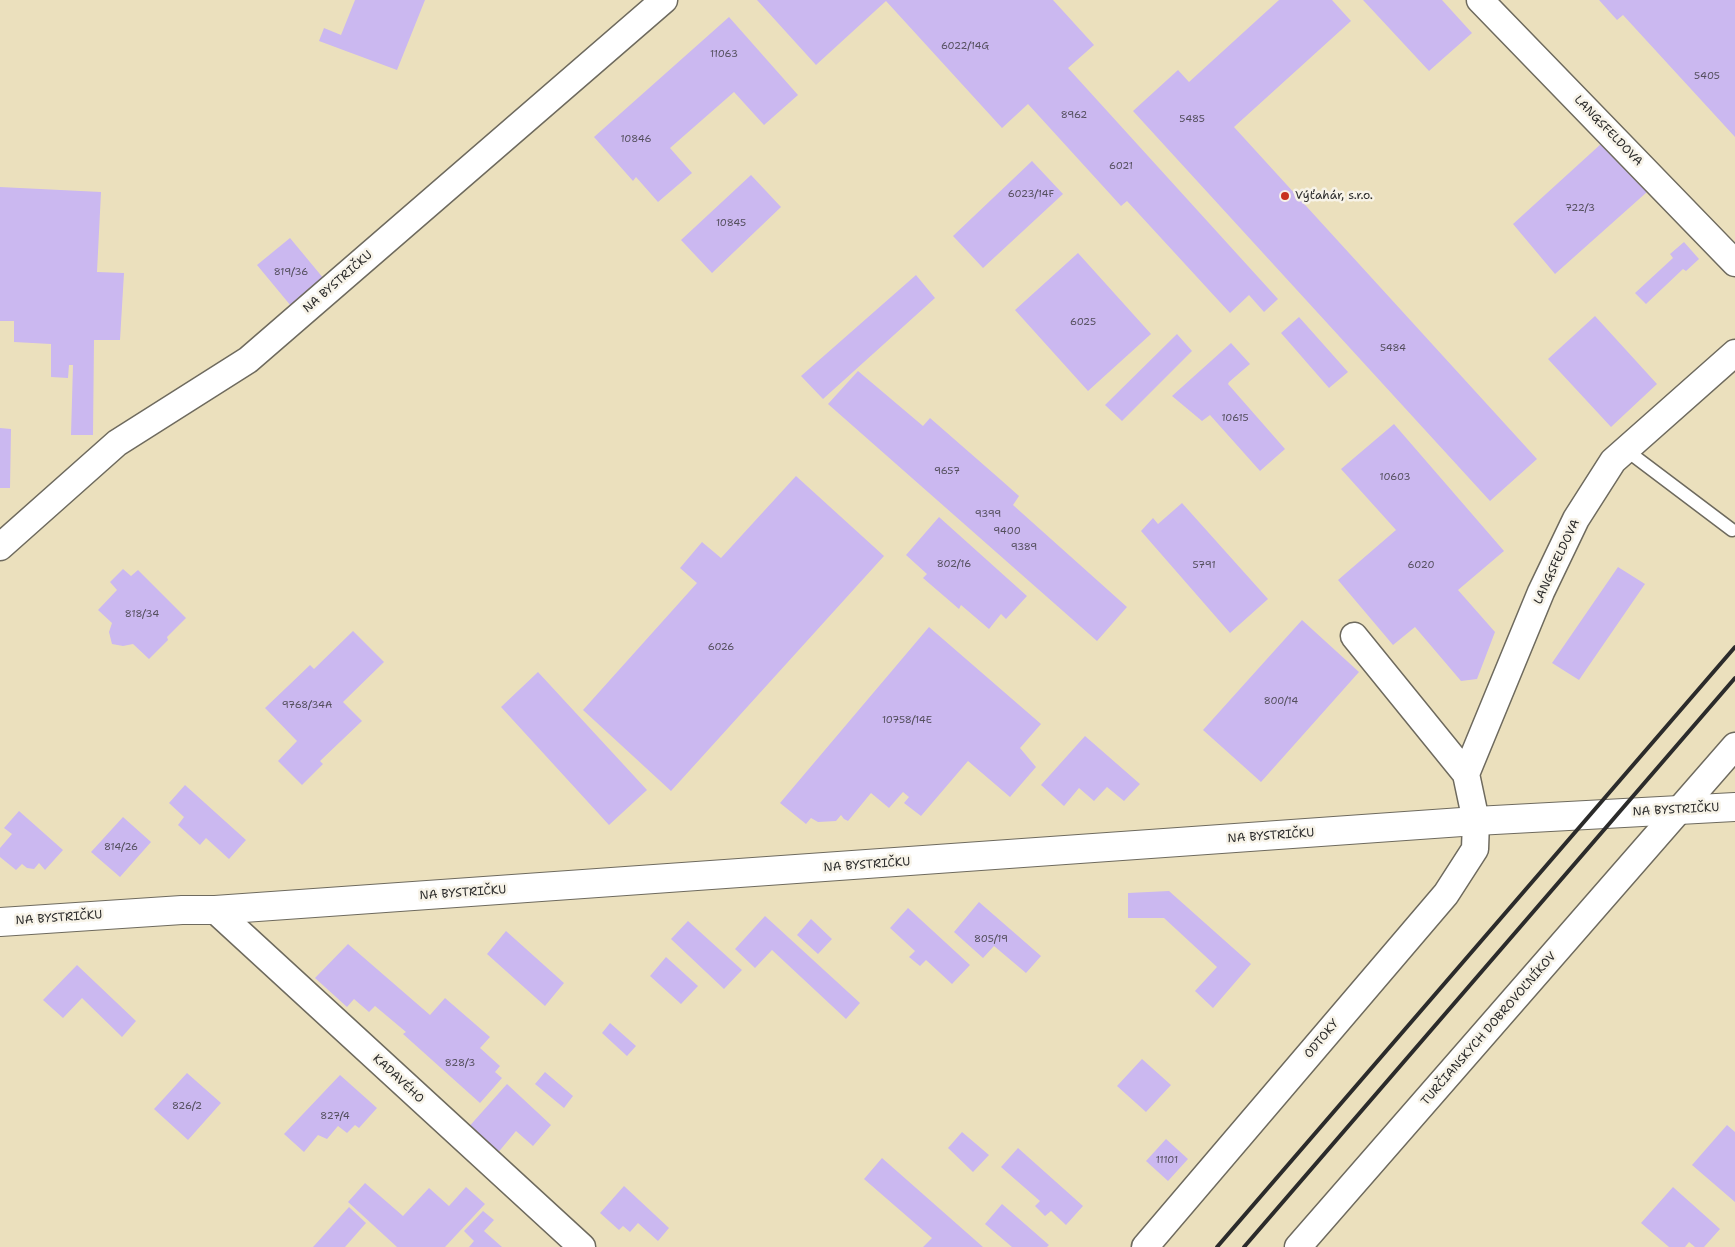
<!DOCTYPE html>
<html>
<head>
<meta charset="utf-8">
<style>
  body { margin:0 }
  canvas { display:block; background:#ebe0bd }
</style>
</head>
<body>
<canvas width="1735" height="1247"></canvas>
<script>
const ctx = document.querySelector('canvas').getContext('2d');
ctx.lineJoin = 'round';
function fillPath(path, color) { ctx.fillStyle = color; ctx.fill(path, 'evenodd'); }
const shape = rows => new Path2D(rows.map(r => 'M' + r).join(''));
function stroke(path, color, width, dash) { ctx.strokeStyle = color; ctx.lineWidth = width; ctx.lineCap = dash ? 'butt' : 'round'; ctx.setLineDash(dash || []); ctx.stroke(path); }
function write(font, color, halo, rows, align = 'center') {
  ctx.font = font + ' "Shantell Sans",sans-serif'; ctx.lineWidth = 5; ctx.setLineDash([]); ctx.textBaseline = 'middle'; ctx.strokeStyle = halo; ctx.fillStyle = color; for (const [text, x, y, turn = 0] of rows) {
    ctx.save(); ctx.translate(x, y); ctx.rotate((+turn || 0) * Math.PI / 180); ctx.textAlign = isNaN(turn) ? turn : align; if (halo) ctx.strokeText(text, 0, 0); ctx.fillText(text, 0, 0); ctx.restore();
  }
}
const building = shape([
  [355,0,425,0,397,70,319,41,324,28,341,35],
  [757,0,1053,0,1094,45,1068,68,1278,299,1264,312,1249,295,1230,313,1127,201,1121,206,1028,104,1002,128,886,1,816,65],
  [1279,0,1332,0,1351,21,1234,127,1537,459,1490,501,1133,111,1178,70,1189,82],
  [1363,0,1442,0,1472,33,1429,71],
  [1599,0,1735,0,1735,137,1623,15,1617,20],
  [729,17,798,95,764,125,734,92,670,148,692,173,658,202,636,177,633,181,594,137],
  [1602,143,1647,192,1555,274,1513,224],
  [1032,161,1063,194,983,268,953,236],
  [751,175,781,207,712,273,681,240],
  [0,187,101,192,97,272,124,273,120,340,94,340,93,435,71,435,73,365,69,365,68,378,51,377,51,344,14,342,14,321,0,321],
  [290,238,324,279,291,306,257,265],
  [1684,242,1699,259,1686,271,1683,269,1646,304,1635,293,1673,258,1670,254],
  [1078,253,1151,334,1088,391,1015,310],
  [916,275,935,298,823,399,801,376],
  [1595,316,1657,384,1611,427,1548,359],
  [1299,317,1348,372,1329,388,1281,333],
  [1177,334,1192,351,1122,421,1105,405],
  [1231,343,1250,364,1229,382,1228,384,1285,449,1260,471,1210,415,1202,421,1172,396],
  [858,371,923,426,930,418,1001,480,1019,496,1013,505,1127,607,1097,641,828,404],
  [1394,424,1504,551,1458,590,1495,632,1477,679,1461,681,1415,627,1393,645,1338,580,1396,530,1341,469],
  [0,428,11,429,10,488,0,488],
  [796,476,884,556,671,791,583,710,697,583,680,568,702,542,721,558],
  [1182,503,1268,599,1230,633,1141,531,1153,518,1158,524],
  [939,517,1027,596,1006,619,1001,614,989,629,961,605,959,609,923,578,927,574,906,555],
  [1618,567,1645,584,1579,680,1552,663],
  [123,569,131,576,138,570,186,618,167,637,168,640,149,659,133,644,123,646,112,644,109,632,112,623,98,610,117,590,110,582],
  [1302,620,1359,672,1261,782,1203,730],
  [929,627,1041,724,1020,748,1036,767,1010,797,968,761,921,816,904,803,909,797,903,792,889,808,871,793,848,821,844,819,841,815,836,821,818,822,811,818,806,824,780,803],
  [353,631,384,662,343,702,362,721,320,761,323,764,302,785,278,761,297,741,265,708,310,665,314,669],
  [538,672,647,790,609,825,501,707],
  [1085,736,1140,784,1124,801,1107,787,1094,801,1079,788,1064,806,1041,785],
  [185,785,246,840,229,859,206,838,200,845,178,825,184,817,169,803],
  [19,811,63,850,45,870,39,863,34,869,27,868,22,864,16,870,0,857,0,848,12,834,4,828],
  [123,817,151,842,120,877,91,852],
  [1169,891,1251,964,1213,1008,1195,991,1217,967,1164,918,1128,918,1128,893],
  [979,902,1041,956,1026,973,994,946,983,958,954,932],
  [908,908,970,965,952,984,926,960,920,966,909,957,915,951,890,928],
  [765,916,860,1003,846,1019,772,950,755,968,735,949],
  [811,919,832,939,818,954,797,935],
  [688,921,742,970,724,989,671,939],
  [506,931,564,983,545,1006,487,954],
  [348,944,430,1015,445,998,490,1037,480,1048,500,1066,495,1072,502,1078,480,1103,403,1034,406,1032,375,1006,369,1012,354,999,347,1007,315,978],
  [666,957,698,986,681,1004,650,976],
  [77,965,136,1021,122,1037,82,998,63,1018,43,1000],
  [610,1023,636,1046,627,1056,602,1033],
  [1142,1059,1171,1085,1146,1112,1117,1086],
  [545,1072,573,1096,564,1108,535,1084],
  [187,1073,221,1103,188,1140,154,1109],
  [340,1075,377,1108,359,1128,355,1125,347,1133,338,1126,327,1139,318,1135,304,1152,284,1134],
  [507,1084,551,1125,533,1146,516,1131,496,1155,466,1130],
  [1727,1125,1735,1132,1735,1202,1692,1165],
  [962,1132,989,1155,973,1172,948,1148],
  [1166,1139,1188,1159,1168,1181,1146,1161],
  [1018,1148,1083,1206,1066,1225,1051,1211,1045,1216,1035,1206,1040,1201,1001,1167],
  [882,1158,983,1247,923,1247,932,1238,864,1179],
  [365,1183,403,1216,429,1188,449,1206,466,1187,485,1204,445,1247,397,1247,348,1202],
  [624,1186,669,1228,658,1241,638,1223,630,1232,623,1226,619,1230,600,1213],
  [1673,1187,1720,1229,1704,1247,1695,1247,1689,1242,1685,1247,1669,1247,1641,1223],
  [1002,1204,1049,1245,1047,1247,1012,1247,985,1224],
  [349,1207,366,1223,345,1247,313,1247],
  [483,1211,494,1220,484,1231,502,1247,469,1247,474,1241,464,1231]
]);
const lane = shape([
  [1626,450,1732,530]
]);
const street = shape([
  [1480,0,1735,263],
  [0,547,117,443,248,360,664,0],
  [1354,636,1466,774],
  [215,910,582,1247],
  [1145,1247,1446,894,1475,849,1476,821,1466,774,1541,592,1576,519,1613,461,1735,353],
  [1298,1247,1735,746]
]);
const secondary = shape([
  [0,922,182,910,215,910,1476,821,1735,807]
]);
const rail = shape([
  [1217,1247,1735,647],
  [1244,1247,1735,678]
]);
const markers = [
  [1285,196,5,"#c8321e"]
];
const numberNames = [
  ["6022/14G",965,46],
  ["11063",724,54],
  ["5405",1707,76],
  ["8962",1074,115],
  ["5485",1192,119],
  ["10846",636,139],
  ["6021",1121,166],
  ["6023/14F",1031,194],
  ["722/3",1580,208],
  ["10845",731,223],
  ["819/36",291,272],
  ["6025",1083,322],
  ["5484",1393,348],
  ["10615",1235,418],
  ["9657",947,471],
  ["10603",1395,477],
  ["9399",988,514],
  ["9400",1007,531],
  ["9389",1024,547],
  ["802/16",954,564],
  ["5791",1204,565],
  ["6020",1421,565],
  ["818/34",142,614],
  ["6026",721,647],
  ["800/14",1281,701],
  ["9768/34A",307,705],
  ["10758/14E",907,720],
  ["814/26",121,847],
  ["805/19",991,939],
  ["828/3",460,1063],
  ["826/2",187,1106],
  ["827/4",335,1116],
  ["11101",1167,1160]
];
const streetNames = [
  ["LANGSFELDOVA",1608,131,46],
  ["NA BYSTRIČKU",338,282,-41],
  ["LANGSFELDOVA",1557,562,-65],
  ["NA BYSTRIČKU",1676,810,-3],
  ["NA BYSTRIČKU",1271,836,-4],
  ["NA BYSTRIČKU",867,865,-4],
  ["NA BYSTRIČKU",463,893,-4],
  ["NA BYSTRIČKU",59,918,-4],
  ["TURČIANSKYCH DOBROVOĽNÍKOV",1489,1029,-49],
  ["ODTOKY",1322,1039,-50],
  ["KADAVÉHO",398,1079,43]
];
const poiNames = [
  ["Výťahár, s.r.o.",1295,196]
];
fillPath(building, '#cbb8f0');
stroke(lane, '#6e6a5e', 15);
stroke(street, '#6e6a5e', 29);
stroke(secondary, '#6e6a5e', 30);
stroke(lane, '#fff', 12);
stroke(street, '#fff', 26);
stroke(secondary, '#fff', 28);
stroke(rail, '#2b2b2b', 4);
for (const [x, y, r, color] of markers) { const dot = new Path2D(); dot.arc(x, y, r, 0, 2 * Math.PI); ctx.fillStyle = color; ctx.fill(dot); stroke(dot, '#f7f3e8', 2); }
write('10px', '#534e5c', null, numberNames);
write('12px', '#2b2b2b', '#f7f3e8', streetNames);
write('12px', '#2b2b2b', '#f7f3e8', poiNames, 'left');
</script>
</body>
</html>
